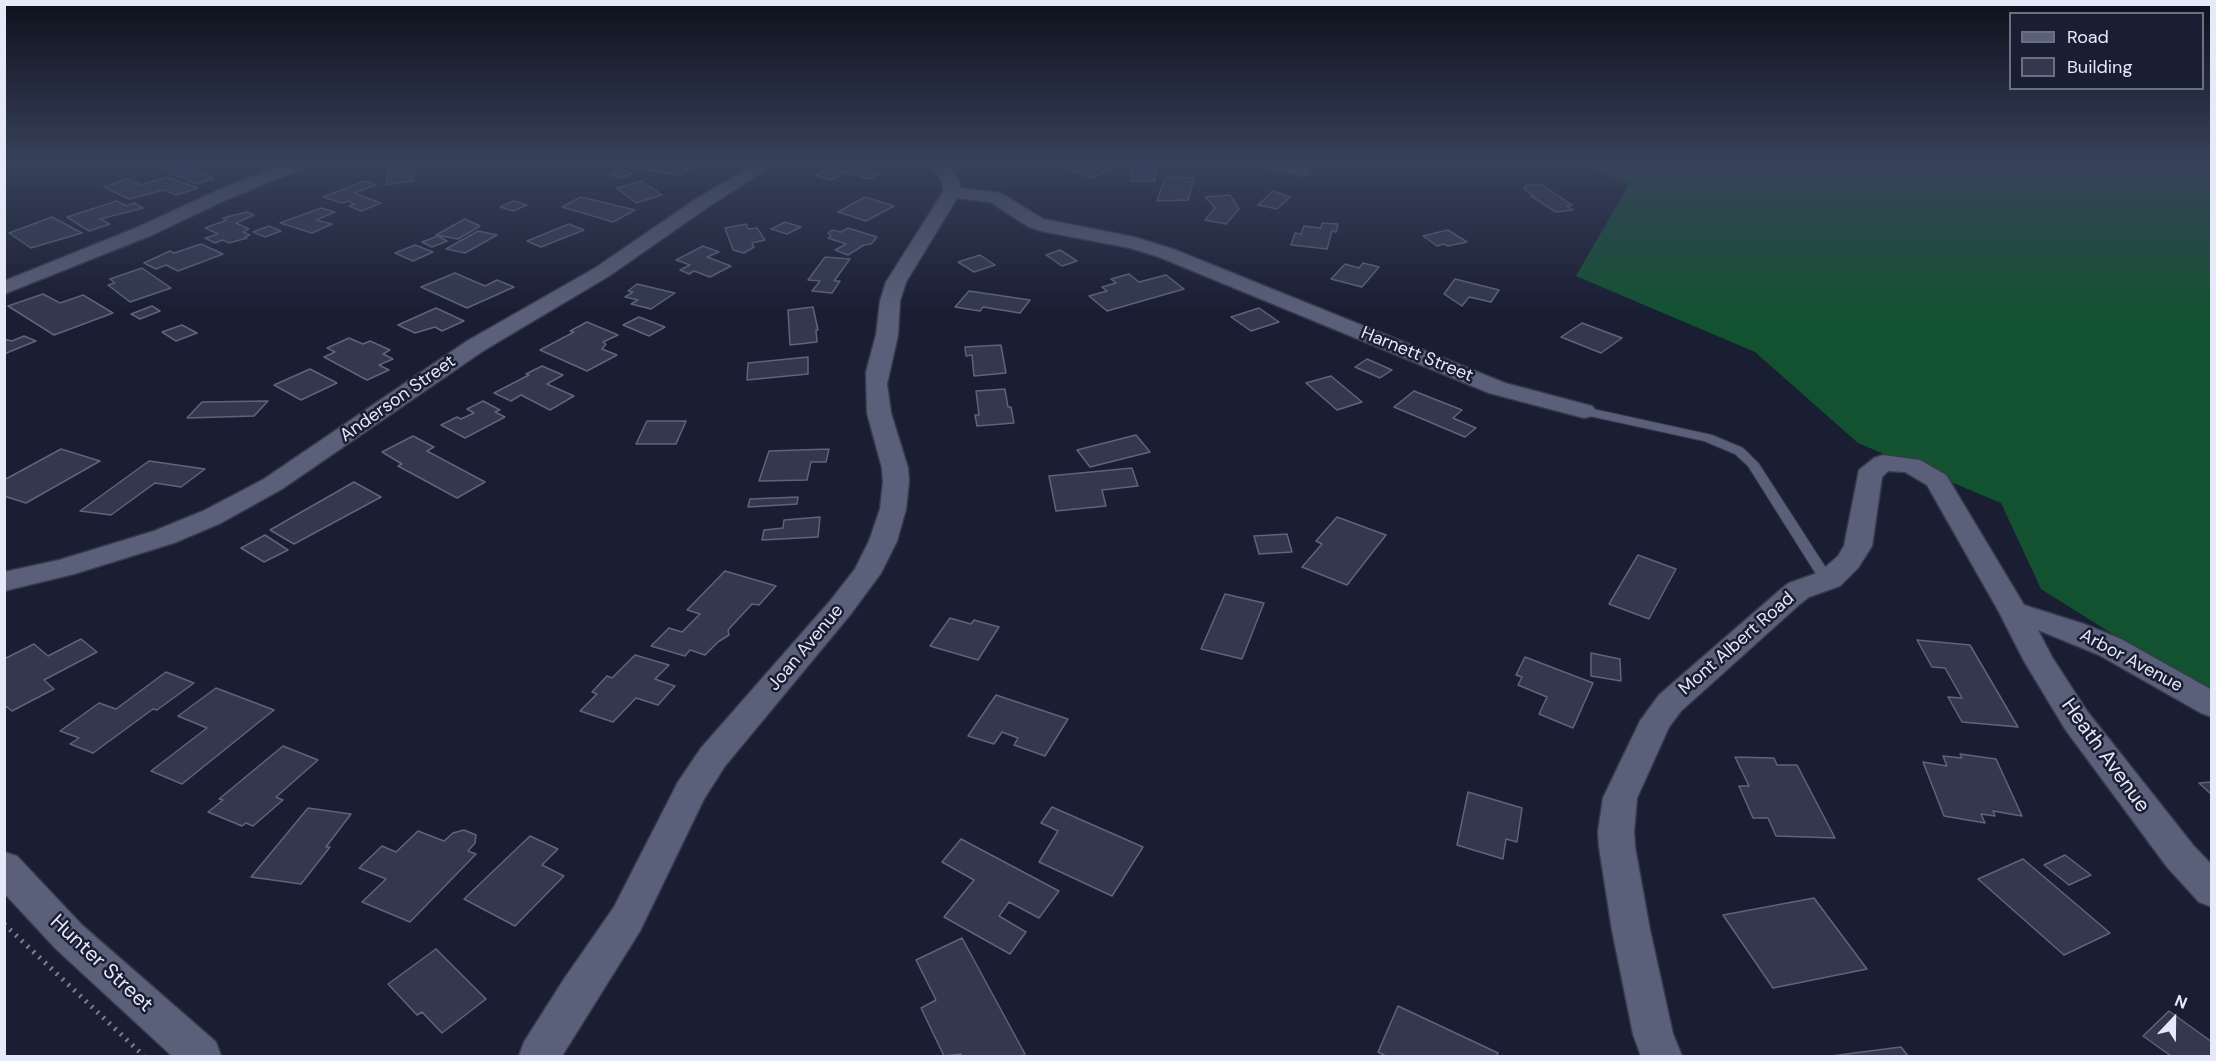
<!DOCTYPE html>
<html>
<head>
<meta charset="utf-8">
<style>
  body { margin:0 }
  #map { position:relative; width:2216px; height:1061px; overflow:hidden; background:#1a1e33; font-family:"DM Sans",sans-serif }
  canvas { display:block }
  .frame { position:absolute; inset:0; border:6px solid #e5e9f8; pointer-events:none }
  .legend { position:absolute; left:2009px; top:12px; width:195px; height:78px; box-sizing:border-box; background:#1a1e33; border:2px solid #6b6f82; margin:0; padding:8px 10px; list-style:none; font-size:18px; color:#e5e9f8 }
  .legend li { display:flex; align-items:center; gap:12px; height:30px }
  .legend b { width:30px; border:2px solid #6b6f82 }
  .north { position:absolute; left:2144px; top:989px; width:60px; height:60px; -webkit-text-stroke:4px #1a1e33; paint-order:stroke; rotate:22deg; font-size:16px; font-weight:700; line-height:24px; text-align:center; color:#e5e9f8 }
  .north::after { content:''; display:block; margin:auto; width:21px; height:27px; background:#e5e9f8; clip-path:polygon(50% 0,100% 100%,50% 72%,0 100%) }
</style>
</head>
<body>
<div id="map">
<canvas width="2216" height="1061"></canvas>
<div class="frame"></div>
<ul class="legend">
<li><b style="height:8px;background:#5a6079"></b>Road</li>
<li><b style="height:16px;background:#33384f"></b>Building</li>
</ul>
<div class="north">N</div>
</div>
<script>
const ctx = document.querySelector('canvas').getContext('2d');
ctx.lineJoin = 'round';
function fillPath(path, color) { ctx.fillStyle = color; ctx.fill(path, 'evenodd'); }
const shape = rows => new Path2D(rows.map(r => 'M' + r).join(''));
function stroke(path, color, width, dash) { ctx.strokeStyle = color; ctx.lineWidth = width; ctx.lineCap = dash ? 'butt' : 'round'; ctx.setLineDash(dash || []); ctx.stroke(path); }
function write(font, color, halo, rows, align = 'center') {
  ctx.font = font + ' "DM Sans",sans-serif'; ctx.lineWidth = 5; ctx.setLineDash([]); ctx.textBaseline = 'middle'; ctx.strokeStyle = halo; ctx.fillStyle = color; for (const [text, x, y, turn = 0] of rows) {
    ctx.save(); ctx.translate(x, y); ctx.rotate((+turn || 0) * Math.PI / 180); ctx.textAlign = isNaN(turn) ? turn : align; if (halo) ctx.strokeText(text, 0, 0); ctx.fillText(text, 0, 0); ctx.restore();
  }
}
const forest = shape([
  [1574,163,2211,163,2211,696,2041,589,2001,503,1858,443,1755,352,1576,276,1629,184]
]);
const building = shape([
  [150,163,217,163,196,170,214,179,196,184,150,163],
  [632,163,677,163,693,166,679,175,626,167,632,163],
  [839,163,844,163,881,173,869,179,845,172,831,180,815,175,839,163],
  [1098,163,1111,170,1091,178,1056,164,1098,163],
  [1131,163,1156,163,1155,181,1131,181,1131,163],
  [415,165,413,181,386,185,389,168,415,165],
  [619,169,633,173,622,178,609,174,619,169],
  [167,177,198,188,176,195,164,190,129,199,104,187,128,179,141,185,167,177],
  [1179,177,1194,178,1188,200,1157,201,1165,178,1179,177],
  [365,181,376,185,354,193,381,203,361,211,349,206,355,204,348,201,342,203,323,197,365,181],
  [642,181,662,195,636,203,617,188,642,181],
  [1541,184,1572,205,1567,206,1573,210,1556,212,1531,196,1534,196,1524,189,1527,188,1524,186,1541,184],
  [1273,191,1290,197,1277,209,1258,205,1273,191],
  [1230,195,1239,209,1226,224,1205,220,1215,208,1205,197,1230,195],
  [581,197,635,210,613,222,562,207,581,197],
  [865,197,894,206,866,221,838,212,865,197],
  [117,201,127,206,134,203,143,208,100,219,110,224,89,231,67,217,117,201],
  [514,201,527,205,513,211,500,207,514,201],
  [321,208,335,212,316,220,332,224,312,233,280,223,321,208],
  [247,212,254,215,236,223,249,229,243,232,250,235,245,237,247,238,229,243,223,240,215,243,205,238,218,234,205,228,227,220,223,218,247,212],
  [52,217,82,233,31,248,9,233,52,217],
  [465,219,480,226,458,239,436,235,465,219],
  [785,222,801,227,787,234,771,229,785,222],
  [1322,223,1338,224,1336,232,1332,231,1327,249,1291,245,1295,233,1301,234,1304,226,1321,228,1322,223],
  [569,224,584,230,541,247,527,241,569,224],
  [746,224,748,229,757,228,765,240,752,243,754,247,744,253,733,250,725,228,746,224],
  [269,226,281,231,265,237,253,232,269,226],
  [848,228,877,237,871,244,864,245,848,255,835,250,846,244,828,238,831,236,828,233,832,230,841,232,848,228],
  [1448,230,1467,242,1448,246,1444,244,1437,246,1423,236,1448,230],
  [478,231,497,235,465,253,446,249,478,231],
  [438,236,447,241,432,247,422,242,438,236],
  [201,244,223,254,178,271,166,265,156,269,144,263,170,251,174,253,201,244],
  [415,245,433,252,413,261,395,253,415,245],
  [703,246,719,252,707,257,731,266,710,277,694,271,689,274,680,270,690,265,676,260,703,246],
  [1060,250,1077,261,1062,266,1046,255,1060,250],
  [980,255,995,265,974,272,958,262,980,255],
  [825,257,850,259,834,281,840,281,832,293,812,291,820,281,808,280,825,257],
  [1363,263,1379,267,1362,287,1331,279,1345,264,1359,268,1363,263],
  [142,268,171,288,130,302,108,285,115,283,110,279,142,268],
  [455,273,485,286,497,280,514,287,467,308,421,287,455,273],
  [1129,274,1139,282,1166,275,1184,289,1107,311,1089,296,1107,291,1102,287,1116,283,1111,279,1129,274],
  [1455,279,1499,290,1491,302,1469,297,1462,306,1444,294,1455,279],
  [637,284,675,293,651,309,631,304,638,300,625,297,633,292,628,291,637,284],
  [969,291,1030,300,1020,313,983,307,980,311,955,307,969,291],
  [43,294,60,303,83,295,113,313,54,335,8,306,43,294],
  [152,306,160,311,140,319,131,314,152,306],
  [813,307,818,330,816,330,817,342,790,345,788,310,813,307],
  [436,308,464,321,442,331,435,327,415,333,398,325,436,308],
  [1259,308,1279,322,1251,331,1231,317,1259,308],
  [639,317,665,327,649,336,623,325,639,317],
  [587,322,618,335,603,342,606,344,602,349,617,355,587,371,540,350,574,332,570,331,587,322],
  [1582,323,1622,338,1601,353,1561,337,1582,323],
  [182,325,197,333,176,341,162,332,182,325],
  [24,336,36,341,4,354,4,339,12,341,24,336],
  [349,338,363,344,370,341,390,350,383,354,393,359,379,365,389,370,367,380,324,357,335,352,327,348,349,338],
  [1001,345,1006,373,974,376,972,355,966,356,965,347,1001,345],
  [808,357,808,374,747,380,748,363,808,357],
  [1367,359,1392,370,1380,378,1355,367,1367,359],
  [542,366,563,375,547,384,574,396,550,410,521,395,511,401,494,393,529,375,526,374,542,366],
  [310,369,337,383,301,400,274,385,310,369],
  [1331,376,1362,402,1337,410,1306,383,1331,376],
  [1005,389,1008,407,1011,407,1014,423,977,426,975,415,979,415,976,391,1005,389],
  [1414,391,1462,410,1453,418,1476,428,1465,437,1394,407,1414,391],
  [268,401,254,416,187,418,202,402,268,401],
  [483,401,500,410,495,412,505,417,465,438,441,425,457,417,461,419,474,413,467,409,483,401],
  [647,421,686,421,676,444,636,444,647,421],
  [1136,435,1150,452,1090,467,1077,450,1136,435],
  [413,436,434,447,427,451,485,482,457,498,398,466,402,464,382,452,413,436],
  [61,449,100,461,26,503,4,496,4,480,61,449],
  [829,449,826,462,811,462,807,480,759,481,769,451,829,449],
  [149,461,205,469,181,487,155,483,111,515,80,511,149,461],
  [1132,468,1138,486,1102,490,1106,506,1056,511,1049,476,1132,468],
  [354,482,381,497,294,544,270,530,354,482],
  [798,497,797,504,748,507,750,499,798,497],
  [820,517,818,537,762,540,764,530,783,528,784,520,820,517],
  [1337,517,1386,535,1347,585,1302,567,1322,544,1316,541,1337,517],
  [1287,534,1292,552,1259,554,1254,536,1287,534],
  [265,535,288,550,264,562,241,548,265,535],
  [1638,555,1676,569,1649,619,1609,604,1638,555],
  [725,571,776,586,759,605,752,604,728,630,729,635,718,642,705,655,690,650,685,656,651,646,669,628,682,632,700,614,687,610,725,571],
  [1225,594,1264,603,1242,659,1201,649,1225,594],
  [950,618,971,624,974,620,999,627,978,660,930,646,950,618],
  [81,639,97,652,44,680,54,689,12,711,4,705,4,659,34,644,48,656,81,639],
  [1917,640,1970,645,2018,727,1962,722,1948,697,1962,698,1945,668,1932,667,1917,640],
  [1591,653,1620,659,1621,681,1591,676,1591,653],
  [635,655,669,665,655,679,675,686,658,705,636,698,613,722,580,711,597,694,592,692,607,676,612,678,635,655],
  [1525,657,1593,683,1573,728,1539,714,1547,697,1518,685,1522,677,1516,675,1525,657],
  [166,672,194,683,157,710,153,709,93,753,70,744,79,738,60,731,99,703,116,709,166,672],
  [216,688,274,710,182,784,151,771,207,728,178,716,216,688],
  [996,695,1068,719,1045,756,1014,745,1018,738,1002,732,994,744,968,736,996,695],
  [283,746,318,760,276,797,283,800,253,826,246,823,242,826,208,812,223,800,219,799,283,746],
  [1960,754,1996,759,2022,816,1993,811,1995,816,1981,814,1985,823,1944,816,1923,762,1947,766,1943,756,1962,758,1960,754],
  [1735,757,1774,758,1777,765,1797,765,1835,838,1776,836,1768,818,1753,818,1739,786,1749,786,1735,757],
  [2212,782,2212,795,2199,783,2212,782],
  [1468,792,1522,808,1517,842,1506,839,1503,859,1457,845,1468,792],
  [1052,807,1143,847,1112,896,1039,862,1058,831,1041,823,1052,807],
  [308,808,351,814,326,847,330,847,301,884,251,877,308,808],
  [464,830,476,835,475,843,468,851,476,854,410,922,362,902,386,879,359,868,382,846,396,852,418,831,444,841,453,833,464,830],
  [530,836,558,849,542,865,564,876,515,926,464,899,530,836],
  [961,839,1059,891,1039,918,1009,902,999,916,1026,932,1010,954,944,917,974,880,942,862,961,839],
  [2065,855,2091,875,2069,885,2044,865,2065,855],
  [2023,859,2110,933,2064,955,1978,879,2023,859],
  [1814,898,1867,969,1773,988,1723,915,1814,898],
  [962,938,1025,1054,1022,1056,962,1056,961,1054,944,1056,921,1008,936,1000,916,960,962,938],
  [436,949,486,999,442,1033,422,1012,417,1015,388,984,436,949],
  [1398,1006,1498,1053,1497,1056,1386,1056,1378,1052,1398,1006],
  [2169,1011,2212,1042,2212,1056,2171,1056,2143,1036,2169,1011],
  [1901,1047,1908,1056,1831,1056,1901,1047]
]);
const pathFar1 = shape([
  [2195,163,2212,168]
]);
const path = shape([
  [4,924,144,1056]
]);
const service = shape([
  [1584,407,1712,435,1743,448,1759,464,1826,568,1835,576,1837,579,1835,582,1825,582,1816,574,1748,466,1735,454,1704,441,1580,414,1578,411,1580,408,1584,407]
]);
const minor = shape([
  [285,163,309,163,307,167,230,198,152,235,4,294,4,281,138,227,218,190,285,163],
  [756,163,777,163,708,207,609,276,483,351,282,489,221,523,174,543,74,574,4,591,4,572,59,560,154,531,203,511,264,479,467,341,595,268,696,199,756,163],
  [931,163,948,163,960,182,960,188,1001,193,1043,219,1134,237,1173,249,1505,383,1592,406,1596,411,1592,416,1584,418,1489,393,1159,257,1130,248,1041,231,1029,227,990,202,957,198,906,282,900,301,898,335,887,384,891,413,908,468,909,482,906,509,897,541,881,573,850,615,725,766,704,799,640,931,562,1056,519,1056,524,1042,564,979,614,907,678,782,701,748,830,601,855,569,869,541,880,509,883,482,882,468,867,413,866,372,876,335,880,301,886,282,943,192,942,182,931,163],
  [1260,163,1291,163,1307,167,1310,171,1307,175,1301,176,1262,167,1260,163],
  [1883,455,1920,460,1946,475,2024,605,2084,624,2121,639,2212,690,2212,717,2201,713,2099,655,2038,630,2052,657,2087,711,2193,845,2212,865,2212,907,2199,902,2167,867,2065,729,2024,661,1999,612,1927,485,1905,472,1888,471,1882,477,1872,546,1858,568,1840,586,1809,597,1800,604,1681,711,1669,727,1637,798,1634,832,1635,847,1650,930,1673,1034,1682,1056,1641,1056,1633,1034,1612,930,1599,847,1598,832,1603,798,1640,721,1659,695,1780,590,1789,583,1820,572,1838,556,1844,546,1859,470,1874,458,1883,455],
  [4,852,17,856,82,925,216,1042,221,1056,172,1056,56,949,4,893,4,852]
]);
const streetNames = [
  ["Harnett Street",1417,355,22],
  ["Anderson Street",398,399,-35],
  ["Mont Albert Road",1737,644,-41],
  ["Joan Avenue",806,648,-50],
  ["Arbor Avenue",2131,661,28]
];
const nearStreetnames = [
  ["Heath Avenue",2105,756,54],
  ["Hunter Street",101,964,43]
];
fillPath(forest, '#135231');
fillPath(building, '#33384f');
stroke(building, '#5e647d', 1.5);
stroke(service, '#373a4b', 2);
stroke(minor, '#373a4b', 3);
stroke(pathFar1, '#7c8092', 3, [1, 3]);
stroke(path, '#7c8092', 5, [2, 6]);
fillPath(service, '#5a6079');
fillPath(minor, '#5a6079');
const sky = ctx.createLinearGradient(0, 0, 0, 312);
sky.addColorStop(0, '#0e101c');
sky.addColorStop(0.52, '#38415b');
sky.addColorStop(1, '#38415b00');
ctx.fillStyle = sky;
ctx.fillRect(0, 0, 2216, 312);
write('18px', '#e5e9f8', '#1a1e33', streetNames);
write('21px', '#e5e9f8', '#1a1e33', nearStreetnames);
</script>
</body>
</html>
